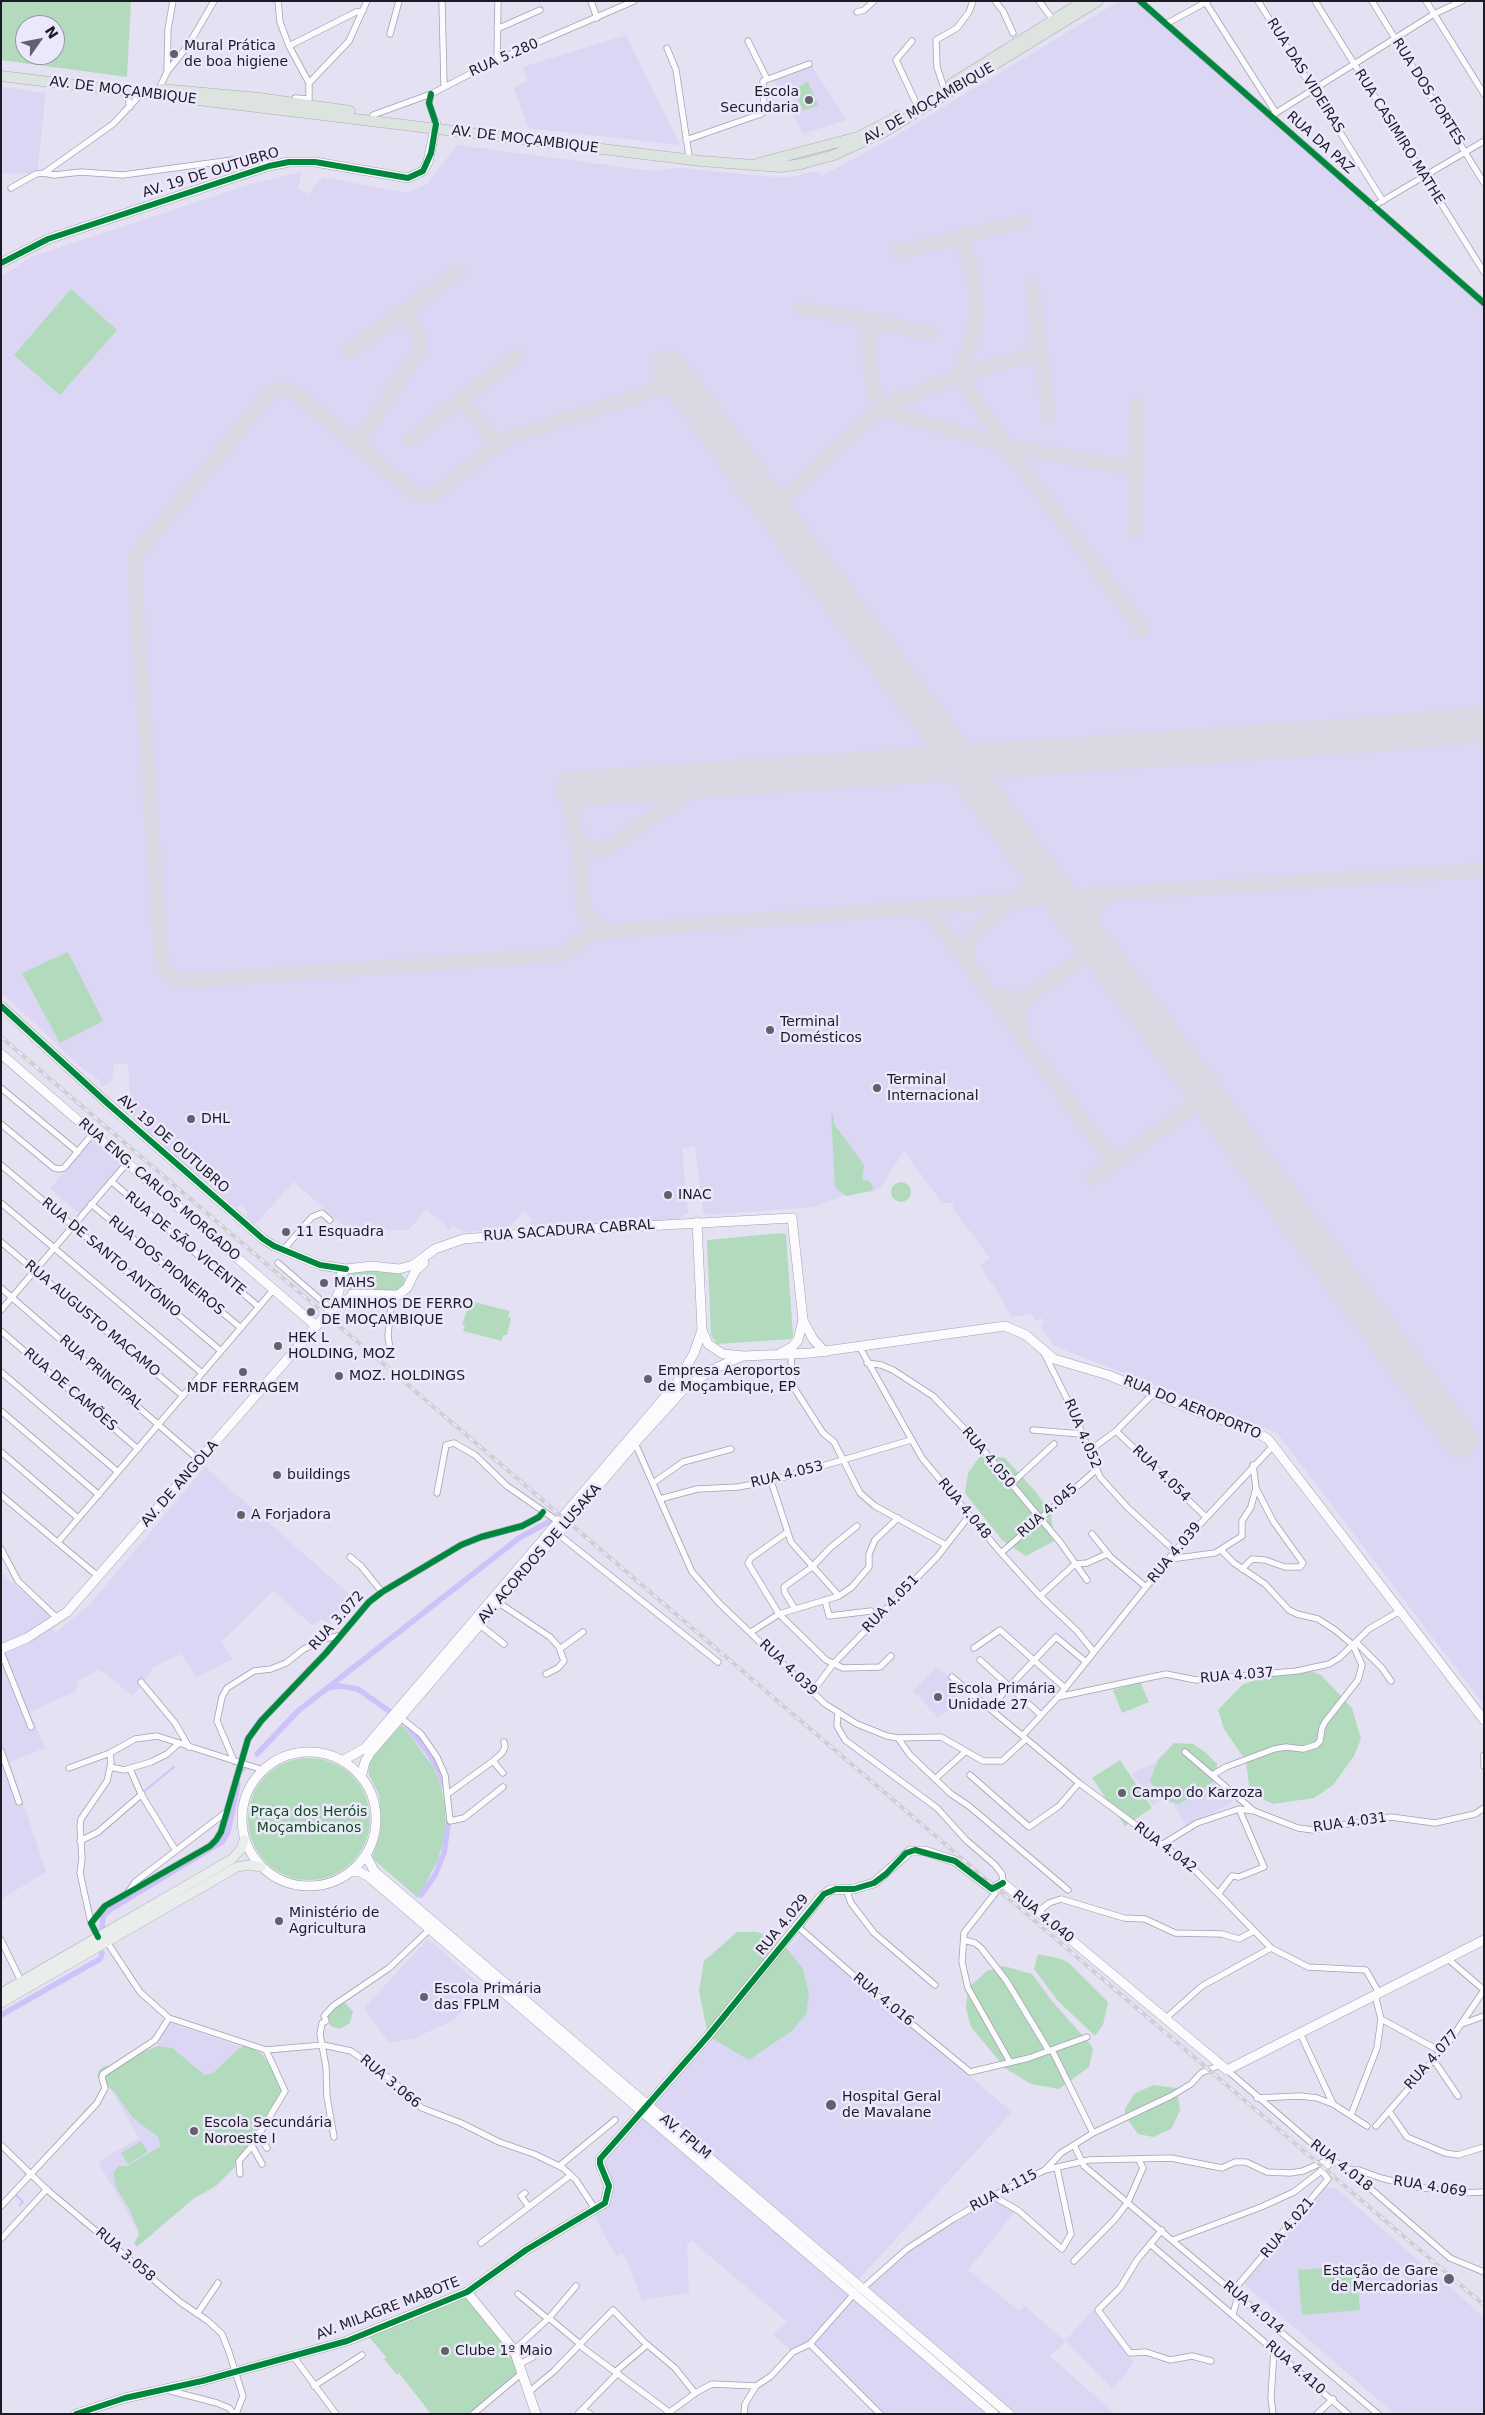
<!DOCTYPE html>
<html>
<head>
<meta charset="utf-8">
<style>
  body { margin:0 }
  #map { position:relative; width:1485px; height:2415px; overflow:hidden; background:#e4e1f2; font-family:"DejaVu Sans",sans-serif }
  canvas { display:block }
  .frame { position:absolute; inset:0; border:2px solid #1d1a26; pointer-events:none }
  .north { position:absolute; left:15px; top:15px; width:50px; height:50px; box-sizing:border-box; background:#ece8fc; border:1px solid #9996a6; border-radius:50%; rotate:57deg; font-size:14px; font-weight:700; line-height:20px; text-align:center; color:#1d1a26 }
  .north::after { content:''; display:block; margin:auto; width:18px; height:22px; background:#63606d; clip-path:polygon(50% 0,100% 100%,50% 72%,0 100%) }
</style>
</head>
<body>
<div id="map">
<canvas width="1485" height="2415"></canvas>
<div class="frame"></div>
<div class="north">N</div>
</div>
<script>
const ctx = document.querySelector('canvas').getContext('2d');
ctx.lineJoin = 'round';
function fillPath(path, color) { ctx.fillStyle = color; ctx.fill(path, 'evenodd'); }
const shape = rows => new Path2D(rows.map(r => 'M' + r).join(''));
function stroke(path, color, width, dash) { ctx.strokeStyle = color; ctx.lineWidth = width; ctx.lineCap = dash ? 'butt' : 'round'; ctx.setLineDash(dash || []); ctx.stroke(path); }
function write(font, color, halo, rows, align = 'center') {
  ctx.font = font + ' "DejaVu Sans",sans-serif'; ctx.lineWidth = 5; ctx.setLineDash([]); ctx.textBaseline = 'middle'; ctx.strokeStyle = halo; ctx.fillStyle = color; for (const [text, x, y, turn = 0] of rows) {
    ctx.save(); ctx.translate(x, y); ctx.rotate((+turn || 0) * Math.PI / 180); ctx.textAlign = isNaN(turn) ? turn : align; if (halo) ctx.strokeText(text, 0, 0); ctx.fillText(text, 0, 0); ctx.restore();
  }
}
const built = shape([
  [1119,1,1143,1,1484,301,1484,1705,1277,1433,1054,1346,1041,1327,1045,1323,1041,1318,1036,1321,1031,1314,1011,1317,1002,1299,980,1266,990,1258,953,1209,953,1203,942,1203,904,1151,881,1187,874,1191,842,1196,814,1207,707,1215,703,1211,695,1146,682,1148,688,1213,674,1222,525,1228,533,1219,524,1211,508,1229,465,1232,452,1225,449,1230,445,1225,426,1209,409,1230,349,1230,294,1182,255,1224,246,1216,248,1212,242,1206,237,1208,163,1146,165,1142,156,1134,153,1136,134,1119,131,1108,128,1064,114,1064,112,1080,102,1087,98,1079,83,1069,1,992,1,277,31,257,254,183,302,172,298,188,308,194,323,177,406,193,427,184,457,145,652,171,679,168,786,178,817,171,822,176,892,138],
  [626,35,680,145,528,128,514,88,527,80,523,67],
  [811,64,846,120,803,134,774,80],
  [1,87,46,93,37,174,1,173],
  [91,1140,122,1166,80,1214,50,1189],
  [205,1467,354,1598,329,1624,321,1619,312,1625,273,1591,221,1642,232,1659,197,1677,181,1654,154,1667,133,1696,99,1669,78,1681,76,1691,30,1712,45,1748,10,1762,46,1872,1,1899,1,1573,52,1616,54,1634,90,1604],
  [937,1667,957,1683,950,1688,960,1704,938,1717,913,1691],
  [1181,1752,1236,1797,1230,1804,1186,1826,1169,1796,1152,1805,1132,1773],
  [801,1934,1012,2112,859,2279,866,2285,899,2257,993,2196,1017,2209,968,2270,1019,2311,1025,2306,1065,2341,1093,2310,1134,2363,1113,2389,1066,2341,1050,2356,1115,2414,880,2414,810,2345,793,2352,773,2335,787,2322,691,2240,687,2245,689,2293,642,2300,627,2262,622,2253,616,2257,592,2211,608,2192,600,2164,651,2098],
  [428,1939,483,1987,454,2020,415,2038,389,2043,364,2008],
  [168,2022,262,2054,283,2091,142,2238,98,2162,139,2138,104,2077,158,2046,157,2041],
  [1334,2187,1484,2317,1484,2414,1395,2414,1244,2284,1324,2189]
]);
const green = shape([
  [1,1,131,1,127,77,1,60],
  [25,25,55,25,55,55,25,55],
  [808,82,818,105,803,111,794,89],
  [71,289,117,330,60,395,14,355],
  [68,952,103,1021,60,1043,22,973],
  [831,1113,834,1117,834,1124,864,1165,862,1180,869,1181,874,1188,870,1191,847,1196,837,1190,835,1186],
  '891 1192a10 10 0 1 1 20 0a10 10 0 1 1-20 0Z',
  [782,1233,786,1235,793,1336,791,1339,717,1344,711,1335,707,1240],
  [358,1270,399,1272,405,1278,404,1286,397,1291,350,1291,342,1283,345,1274],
  [470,1301,510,1311,508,1317,511,1318,507,1335,503,1335,502,1341,463,1331,465,1325,462,1325],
  [981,1455,1005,1458,1035,1491,1051,1513,1054,1541,1026,1556,1002,1540,965,1493,968,1473],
  [1299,1667,1321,1675,1352,1708,1361,1739,1354,1756,1333,1785,1314,1798,1273,1804,1250,1793,1246,1761,1224,1729,1218,1710,1242,1685,1276,1672],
  [1140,1682,1149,1702,1122,1713,1113,1690],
  [402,1724,434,1768,440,1782,445,1805,446,1831,438,1860,418,1898,372,1858,380,1834,381,1815,379,1794,369,1775,368,1766,371,1758],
  [1174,1743,1193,1744,1205,1752,1217,1764,1217,1777,1205,1788,1179,1804,1163,1800,1150,1781,1158,1760],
  '248 1819a61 61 0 1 1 122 0a61 61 0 1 1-122 0Z',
  [1120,1760,1152,1808,1125,1826,1092,1778],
  [737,1932,757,1932,781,1941,803,1969,809,1994,806,2014,793,2030,749,2060,708,2036,699,1991,704,1961],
  [1038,1954,1061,1959,1069,1963,1108,2002,1103,2025,1095,2036,1058,2001,1034,1969],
  [1004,1966,1032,1974,1052,2001,1090,2044,1093,2049,1089,2067,1059,2089,1031,2084,1006,2069,971,2027,966,2008,968,1988,987,1971],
  [341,1999,353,2011,350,2023,340,2029,331,2026,322,2013],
  [245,2045,261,2053,279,2076,284,2093,237,2165,216,2186,193,2199,137,2247,134,2243,139,2235,138,2230,130,2210,116,2188,113,2172,119,2166,127,2166,161,2146,158,2137,133,2118,115,2093,97,2076,99,2070,105,2066,118,2066,138,2054,157,2046,172,2048,205,2075,213,2073,237,2050],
  [1153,2085,1177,2088,1180,2111,1171,2129,1153,2137,1138,2134,1125,2116,1125,2109,1134,2094],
  [141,2141,148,2152,128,2164,121,2153],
  [1356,2265,1360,2310,1302,2315,1298,2270],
  [464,2297,502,2339,513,2356,517,2376,471,2414,431,2414,399,2373,397,2375,384,2359,386,2357,369,2337]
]);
const stream = shape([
  [241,1773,247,1766],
  [142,1793,174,1767],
  [102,1928,103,1916,111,1909,222,1842,228,1832,238,1785],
  [268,2053,283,2051],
  [15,2194,23,2202,20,2205]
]);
const canal = shape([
  [328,1688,340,1686,358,1689,389,1711],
  [408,1727,429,1754,439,1771,445,1787],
  [257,1754,298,1711,519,1538,552,1520,551,1517],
  [421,1895,435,1875,444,1853,449,1818],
  [102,1928,103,1916,111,1909,222,1842,228,1832,238,1784],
  [1,2015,100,1959,102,1953]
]);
const taxiway = shape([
  [960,238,971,267,977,297,977,321,959,375,1006,446,1143,630],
  [898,252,1024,221],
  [1032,286,1049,416],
  [801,308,930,333],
  [867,319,870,371,879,409,1006,446,1135,469],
  [349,351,459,271],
  [680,382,507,438,431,496,423,497,412,491,294,392,283,388,269,394,136,555,135,560,136,597,161,954,163,965,169,974,186,981,559,955,569,951,586,936,598,932,1060,897,1484,870],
  [462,400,497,444],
  [409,440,516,357],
  [357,445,418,352,420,339,407,310],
  [773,508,879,409,959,375,1041,352],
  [1135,531,1137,404],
  [635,785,621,776,608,775,591,780,580,789,570,813,575,833,584,844,601,852,696,788,717,779],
  [578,834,583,907,593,923,608,930],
  [1046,879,1058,891,1072,896],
  [918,908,929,914,939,923,1103,1149,1115,1156,1126,1155],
  [1076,919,1082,931,1083,941],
  [1083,943,1093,908,1099,901,1109,896],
  [969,963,967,947,974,931,1018,898,1031,884,1034,872,1029,857],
  [989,993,1013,999,1029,996,1082,958,1089,956,1102,959,1116,974],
  [1021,1034,1019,1012,1029,996],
  [1192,1078,1197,1094,1192,1107,1204,1105,1217,1112],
  [1093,1178,1192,1107]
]);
const runway = shape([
  [669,368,1460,1440],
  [572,789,1379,734,1484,724]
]);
const street = shape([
  [278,1,280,22,289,46,309,83,309,99,295,98],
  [442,1,444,85],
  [591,1,597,18],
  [995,1,1003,11,1013,33],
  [1039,1,1053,20],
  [1140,1,1484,303],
  [1258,1,1383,201],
  [1315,1,1484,272],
  [1372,1,1484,183],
  [1426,1,1484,94],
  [1206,3,1276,113],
  [857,12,864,10,874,1],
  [1166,24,1208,1],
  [497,29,540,10],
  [390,34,399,1],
  [748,41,767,79],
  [912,41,896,60,917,105],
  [289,46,356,12,363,11],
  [667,48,676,70,689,156],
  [497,60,498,1],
  [167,72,168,29,173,1],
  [309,83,349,41,367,1],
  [944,88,937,67,936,40,957,28,969,12,973,1],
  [159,89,167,72,189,44,214,1],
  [126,91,130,107],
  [431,94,429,103,436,124],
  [373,115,431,94,497,60,634,1],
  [1271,116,1434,14,1462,1],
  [686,140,761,114,764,111,763,81,809,64],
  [44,173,113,124,142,93],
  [11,188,36,174,44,173,54,175,81,172,123,175,247,158,260,160,269,166],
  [1372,207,1484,141],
  [1,1088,78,1152],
  [1,1124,54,1168,59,1169,64,1168,94,1132],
  [1,1165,221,1351],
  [111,1181,259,1307],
  [1,1203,202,1373],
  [91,1204,241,1328],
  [1,1242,183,1396],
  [283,1250,312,1217,322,1213,330,1220],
  [278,1263,331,1309],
  [1,1288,199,1460],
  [1,1310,128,1162],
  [1,1331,138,1449],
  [859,1346,922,1458,1001,1553,1040,1596,1077,1631,1094,1652],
  [390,1350,388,1336,392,1296],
  [1044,1353,1073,1411,1100,1477,1128,1508,1175,1551],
  [791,1355,792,1381,796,1391,823,1433,834,1442,860,1493,875,1506,946,1545],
  [867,1363,881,1365,893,1370,933,1396,974,1439,1060,1542,1087,1580],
  [1,1372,118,1472],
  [1,1411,99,1495],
  [1033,1430,1081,1434],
  [1116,1431,1206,1517],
  [635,1443,692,1572,720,1604,825,1704,857,1724,887,1736,898,1738,941,1737,983,1761,1002,1761,1026,1739],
  [1089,1451,1116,1431,1153,1394],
  [1,1452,78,1518],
  [771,1481,791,1542,839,1596],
  [653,1483,683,1462,731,1449],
  [1011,1484,1054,1444],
  [437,1493,446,1445,454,1443,475,1455,507,1486,559,1522],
  [1,1495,99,1577],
  [660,1499,697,1489,738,1487,771,1481,911,1440],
  [786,1533,751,1558,748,1563,779,1614,826,1660,843,1668,880,1667,891,1656],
  [558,1534,718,1662],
  [1092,1534,1109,1555],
  [58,1542,274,1289],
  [1,1549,18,1581,58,1619],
  [1001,1553,1096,1470],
  [350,1557,361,1566,382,1592],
  [1170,1559,1215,1553,1242,1536,1242,1521,1251,1507,1256,1488,1253,1465],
  [1242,1569,1252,1559,1265,1560,1285,1567,1300,1567,1303,1563,1273,1521,1256,1488],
  [1040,1596,1075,1564,1087,1563,1107,1554,1146,1587],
  [825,1600,829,1616,871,1611,877,1617],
  [499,1603,550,1637,559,1647,564,1661,558,1668,546,1674],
  [795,1609,785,1593,784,1587,812,1567,830,1548,857,1526],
  [480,1625,504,1644],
  [751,1632,779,1614,839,1596,852,1587,869,1567,869,1554,875,1540,898,1518],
  [1356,1642,1382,1668,1391,1681],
  [974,1648,1000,1630,1065,1688],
  [560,1649,583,1632],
  [1,1652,31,1727],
  [980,1660,1041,1715],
  [952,1677,1079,1783,1191,1866,1271,1948,1308,1967,1366,1970,1379,1993],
  [141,1682,175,1723,189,1747],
  [812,1692,834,1663,937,1557,969,1516],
  [1058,1697,1166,1674,1196,1680,1297,1671,1329,1664,1339,1658,1369,1629,1400,1611],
  [990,1707,1056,1637,1086,1662],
  [838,1713,837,1726,845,1740,937,1808,966,1840,995,1865,1002,1874,1003,1883,964,1933,962,1962,968,1988,1010,2062],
  [401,1718,421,1734,437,1757,445,1775,450,1821,464,1818,503,1787],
  [1023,1735,1058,1697,1175,1551,1274,1445],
  [898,1738,910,1755,951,1794,969,1806,1068,1890],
  [1,1751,19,1802],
  [1185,1752,1254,1811],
  [1484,1755,1484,1766],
  [234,1761,217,1721,222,1697,227,1688,254,1671,271,1669,286,1663,304,1649,324,1639,338,1636],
  [493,1761,503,1773],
  [110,1767,124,1770,151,1762,167,1754,179,1743],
  [69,1768,110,1753,135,1739,157,1736,263,1770],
  [130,1769,141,1794,176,1851],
  [1214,1774,1226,1767,1274,1749,1286,1747,1303,1749,1316,1745,1320,1741,1322,1728,1325,1722,1358,1680,1362,1665,1353,1645,1335,1630,1318,1619,1297,1614,1289,1610,1265,1584,1234,1563,1221,1550],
  [970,1775,1029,1827,1059,1806,1079,1783],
  [935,1779,965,1752],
  [449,1793,493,1761,502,1753,505,1747,504,1742],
  [80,1841,98,1832,142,1794],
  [1163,1844,1197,1823,1239,1809,1254,1811,1298,1828,1313,1830,1391,1817,1435,1823,1475,1814,1484,1808],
  [846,1889,851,1903,874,1933,935,1985],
  [127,1894,135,1882,225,1813],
  [1218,1894,1232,1876,1239,1877,1264,1867,1239,1809],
  [1038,1912,1049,1903,1061,1899,1124,1918,1145,1919,1175,1933,1222,1934,1239,1939,1254,1931],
  [91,1923,80,1873,82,1859,80,1825,81,1819,107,1781,111,1763,110,1753],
  [797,1926,867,1987,970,2072,1029,2058,1087,2037],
  [98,1937,91,1923,105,1906,210,1846,216,1840,221,1832,248,1739,261,1721,326,1653,369,1602,382,1592,461,1545,481,1537,522,1526,539,1517,543,1512],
  [1,1940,21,1981],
  [964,1940,975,1943,981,1948,1006,1980,1049,2051],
  [107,1942,140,1992,169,2018,266,2050,323,2045,351,2051,394,2082,422,2108,461,2123,499,2142,534,2154,563,2168,576,2180,595,2209],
  [1448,1959,1484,1990],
  [1165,2019,1202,1986,1271,1948],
  [1381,2019,1440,2051],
  [1462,2024,1484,2016],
  [1300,2033,1333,2104],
  [1052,2050,1093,2133],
  [1433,2059,1458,2096],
  [1227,2070,1330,2159,1348,2169,1450,2258,1484,2272],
  [1257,2098,1300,2096,1317,2098,1333,2104,1367,2126],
  [1389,2111,1407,2137,1445,2153,1458,2155,1484,2147],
  [1351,2115,1377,2048,1381,2019,1375,1995],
  [1376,2126,1449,2042,1484,1990],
  [258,2133,267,2148],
  [334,2137,327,2097,326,2067,320,2034,322,2023,326,2021,324,2016,333,2006,389,1968,429,1930],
  [1,2145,45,2188,180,2302,208,2321,222,2334,229,2352,243,2396,236,2414],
  [1074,2145,1084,2166,1378,2414],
  [252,2146,262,2164],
  [559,2166,615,2120],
  [1348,2169,1359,2170,1381,2178,1417,2187,1460,2193,1484,2192],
  [1045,2170,1089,2160,1171,2158,1222,2168,1235,2162,1246,2162,1267,2172,1290,2173,1303,2171,1330,2159],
  [240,2174,239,2161,252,2146,285,2091,266,2050],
  [525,2193,521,2196,529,2207],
  [993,2196,1019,2211,1062,2249,1071,2234,1057,2168],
  [1,2206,97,2103,105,2088,102,2078,103,2074,155,2040,169,2018],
  [1162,2230,1137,2260,1120,2288,1098,2310,1130,2353,1146,2352,1170,2360,1192,2356,1211,2361],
  [1,2239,47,2189],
  [1173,2240,1261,2207,1294,2192,1334,2161],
  [481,2243,571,2175],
  [1150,2244,1348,2414],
  [1074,2261,1115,2219,1128,2202,1143,2168,1139,2160],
  [863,2288,907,2249,953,2219,993,2196,1045,2170,1061,2153,1093,2133,1171,2096,1191,2084,1201,2073,1220,2065],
  [1232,2292,1328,2179,1321,2170],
  [518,2294,548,2319],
  [197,2314,218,2283],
  [1233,2314,1238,2296],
  [549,2318,580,2344],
  [810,2344,880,2414],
  [579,2345,669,2412],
  [514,2350,549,2318,576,2286],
  [293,2356,336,2414],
  [520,2364,533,2357],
  [616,2371,647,2345],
  [314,2386,362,2355],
  [167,2390,217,2403,229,2408,234,2414],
  [529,2392,554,2371,613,2310,643,2341,675,2368,695,2393],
  [583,2410,590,2414],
  [473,2414,522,2373],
  [578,2414,618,2373],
  [667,2414,697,2392,712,2384,756,2386,771,2376,793,2352,810,2344,853,2295],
  [744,2414,745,2404,756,2386],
  [1273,2414,1271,2398,1274,2350],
  [1317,2414,1333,2399]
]);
const secondary = shape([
  [1,263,48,239,269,166,289,162,315,162,408,178,423,171,428,162,436,124],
  [1,1006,107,1103,263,1239,274,1246,320,1265,346,1269],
  [1,1054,316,1326],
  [697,1222,702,1330,708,1344,723,1354,744,1356,811,1353,1005,1326,1026,1335,1054,1359,1108,1375,1204,1414,1250,1429,1268,1439,1484,1720],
  [352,1294,398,1295,407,1288,416,1270,424,1263],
  [331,1309,339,1292,341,1275,346,1269,372,1266,399,1269,413,1265,435,1249,463,1239,571,1230,792,1218,803,1320,798,1340,792,1347,779,1354],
  [803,1320,813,1339,825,1352],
  [1,1649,27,1638,67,1612,331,1309,356,1295],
  '242 1819a67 67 0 1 1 134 0a67 67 0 1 1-134 0Z',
  [342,1761,365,1748,677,1383,694,1353,702,1330],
  [361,1777,365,1762,370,1753,635,1443,683,1390,711,1370,743,1356],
  [366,1855,374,1871,1009,2414],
  [351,1872,360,1872,369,1877,994,2414],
  [467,2292,514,2350,536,2414],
  [76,2414,125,2398,202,2381,347,2341,467,2292,526,2250,605,2203,609,2186,600,2164,600,2159,708,2036,820,1898,830,1890,854,1889,874,1883,910,1851,925,1851,955,1861,992,1889,1003,1883,1227,2070,1484,1940]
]);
const primary = shape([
  [1,1993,232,1859,241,1849,244,1840],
  [1,2003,237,1867,249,1865,261,1867]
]);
const highway = shape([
  [1,76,701,161,781,167,801,164,834,155,884,132,1098,1],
  [951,84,1084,1],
  [161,89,259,98,350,111],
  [759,163,858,137,898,116]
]);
const rail = shape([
  [1,1037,1484,2305]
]);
const cycleway = shape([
  [1140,1,1484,303],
  [1,263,48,239,269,166,289,162,315,162,408,178,423,171,431,153,436,124,429,103,431,94],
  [1,1006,107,1103,263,1239,274,1246,320,1265,346,1269],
  [98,1937,91,1923,105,1906,210,1846,216,1840,221,1832,248,1739,261,1721,326,1653,369,1602,382,1592,461,1545,481,1537,522,1526,539,1517,543,1512],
  [76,2414,125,2398,202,2381,347,2341,467,2292,526,2250,605,2203,609,2186,600,2164,600,2159,708,2036,824,1894,836,1889,854,1889,874,1883,886,1874,906,1853,915,1850,955,1861,992,1889,1003,1883]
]);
const markers = [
  [174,54,5,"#63606d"],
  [809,100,5,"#63606d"],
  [770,1030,5,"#63606d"],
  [877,1088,5,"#63606d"],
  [191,1119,5,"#63606d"],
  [668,1195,5,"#63606d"],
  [286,1232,5,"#63606d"],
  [324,1283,5,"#63606d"],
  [311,1312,5,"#63606d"],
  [278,1346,5,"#63606d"],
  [243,1372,5,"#63606d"],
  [339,1376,5,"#63606d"],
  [648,1379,5,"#63606d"],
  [277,1475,5,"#63606d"],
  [241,1515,5,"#63606d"],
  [938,1697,5,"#63606d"],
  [1122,1793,5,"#63606d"],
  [279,1921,5,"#63606d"],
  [424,1997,5,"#63606d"],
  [831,2105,6,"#63606d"],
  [194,2131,5,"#63606d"],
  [1449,2279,6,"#63606d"],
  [445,2351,5,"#63606d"]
];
const poiNames = [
  ["Mural Prática",184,46],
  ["de boa higiene",184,62],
  ["Escola",799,92,"right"],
  ["Secundaria",799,108,"right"],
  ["Terminal",780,1022],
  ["Domésticos",780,1038],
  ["Terminal",887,1080],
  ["Internacional",887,1096],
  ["DHL",201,1119],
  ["INAC",678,1195],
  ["11 Esquadra",296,1232],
  ["MAHS",334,1283],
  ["CAMINHOS DE FERRO",321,1304],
  ["DE MOÇAMBIQUE",321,1320],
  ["HEK L",288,1338],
  ["HOLDING, MOZ",288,1354],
  ["Empresa Aeroportos",658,1371],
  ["de Moçambique, EP",658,1387],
  ["MOZ. HOLDINGS",349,1376],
  ["MDF FERRAGEM",243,1388,"center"],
  ["buildings",287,1475],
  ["A Forjadora",251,1515],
  ["Escola Primária",948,1689],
  ["Unidade 27",948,1705],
  ["Campo do Karzoza",1132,1793],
  ["Ministério de",289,1913],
  ["Agricultura",289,1929],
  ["Escola Primária",434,1989],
  ["das FPLM",434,2005],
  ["Hospital Geral",842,2097],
  ["de Mavalane",842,2113],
  ["Escola Secundária",204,2123],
  ["Noroeste I",204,2139],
  ["Estação de Gare",1438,2271,"right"],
  ["de Mercadorias",1438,2287,"right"],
  ["Clube 1º Maio",455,2351]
];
const streetNames = [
  ["RUA 5.280",504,58,-24],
  ["RUA DAS VIDEIRAS",1305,76,58],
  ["AV. DE MOÇAMBIQUE",123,91,7],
  ["RUA DOS FORTES",1428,92,58],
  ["AV. DE MOÇAMBIQUE",929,104,-30],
  ["RUA CASIMIRO MATHE",1399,137,58],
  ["AV. DE MOÇAMBIQUE",525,140,7],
  ["RUA DA PAZ",1320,143,42],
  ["AV. 19 DE OUTUBRO",211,173,-17],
  ["AV. 19 DE OUTUBRO",173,1144,41],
  ["RUA ENG. CARLOS MORGADO",159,1190,41],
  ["RUA SACADURA CABRAL",569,1231,-4],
  ["RUA DE SÃO VICENTE",185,1244,40],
  ["RUA DE SANTO ANTÓNIO",111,1258,40],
  ["RUA DOS PIONEIROS",166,1266,40],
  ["RUA AUGUSTO MACAMO",92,1319,40],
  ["RUA PRINCIPAL",101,1373,41],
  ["RUA DE CAMÕES",70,1390,41],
  ["RUA DO AEROPORTO",1192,1408,22],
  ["RUA 4.052",1082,1434,67],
  ["RUA 4.050",988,1458,50],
  ["RUA 4.054",1161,1474,44],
  ["RUA 4.053",787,1475,-14],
  ["AV. DE ANGOLA",180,1484,-49],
  ["RUA 4.048",964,1509,50],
  ["RUA 4.045",1048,1511,-41],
  ["RUA 4.039",1175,1553,-50],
  ["AV. ACORDOS DE LUSAKA",540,1554,-49],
  ["RUA 4.051",891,1604,-46],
  ["RUA 3.072",337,1621,-48],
  ["RUA 4.039",788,1668,44],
  ["RUA 4.037",1237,1676,-5],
  ["RUA 4.031",1350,1823,-8],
  ["RUA 4.042",1165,1848,37],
  ["RUA 4.040",1043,1917,39],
  ["RUA 4.029",783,1925,-51],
  ["RUA 4.016",883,2000,40],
  ["RUA 4.077",1432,2060,-49],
  ["RUA 3.066",390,2082,40],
  ["AV. FPLM",685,2137,40],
  ["RUA 4.018",1341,2166,38],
  ["RUA 4.069",1430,2187,9],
  ["RUA 4.115",1004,2191,-28],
  ["RUA 4.021",1288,2228,-50],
  ["RUA 3.058",125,2255,41],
  ["RUA 4.014",1253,2308,40],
  ["AV. MILAGRE MABOTE",388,2309,-21],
  ["RUA 4.410",1295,2368,41]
];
const parkNames = [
  ["Praça dos Heróis",309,1812],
  ["Moçambicanos",309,1828]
];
fillPath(built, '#dbd6f3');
fillPath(green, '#b2dbbd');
stroke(stream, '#cec2fa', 2);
stroke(canal, '#cec2fa', 5.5);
stroke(taxiway, '#dad8e2', 14);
stroke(runway, '#dad8e2', 35);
stroke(street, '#a3a1ae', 7);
stroke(secondary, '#a3a1ae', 10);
stroke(primary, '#a8aeaf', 10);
stroke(highway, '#a8aeaf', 11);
stroke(street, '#fbfafd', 5.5);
stroke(secondary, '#fbfafd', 9);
stroke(primary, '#e9edec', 9);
stroke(highway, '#dde4e0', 10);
stroke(rail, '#d0ced3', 4);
stroke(rail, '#ece8fc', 2, [5.5]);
stroke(cycleway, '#00873e', 6);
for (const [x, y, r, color] of markers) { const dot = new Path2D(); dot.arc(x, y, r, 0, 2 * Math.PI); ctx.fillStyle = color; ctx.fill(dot); stroke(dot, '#ece8fc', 2); }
write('14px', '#1d1a26', '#ece8fc', poiNames, 'left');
write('14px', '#1d1a26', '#ece8fc', streetNames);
write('14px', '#104a1d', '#ece8fc', parkNames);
</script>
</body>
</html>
